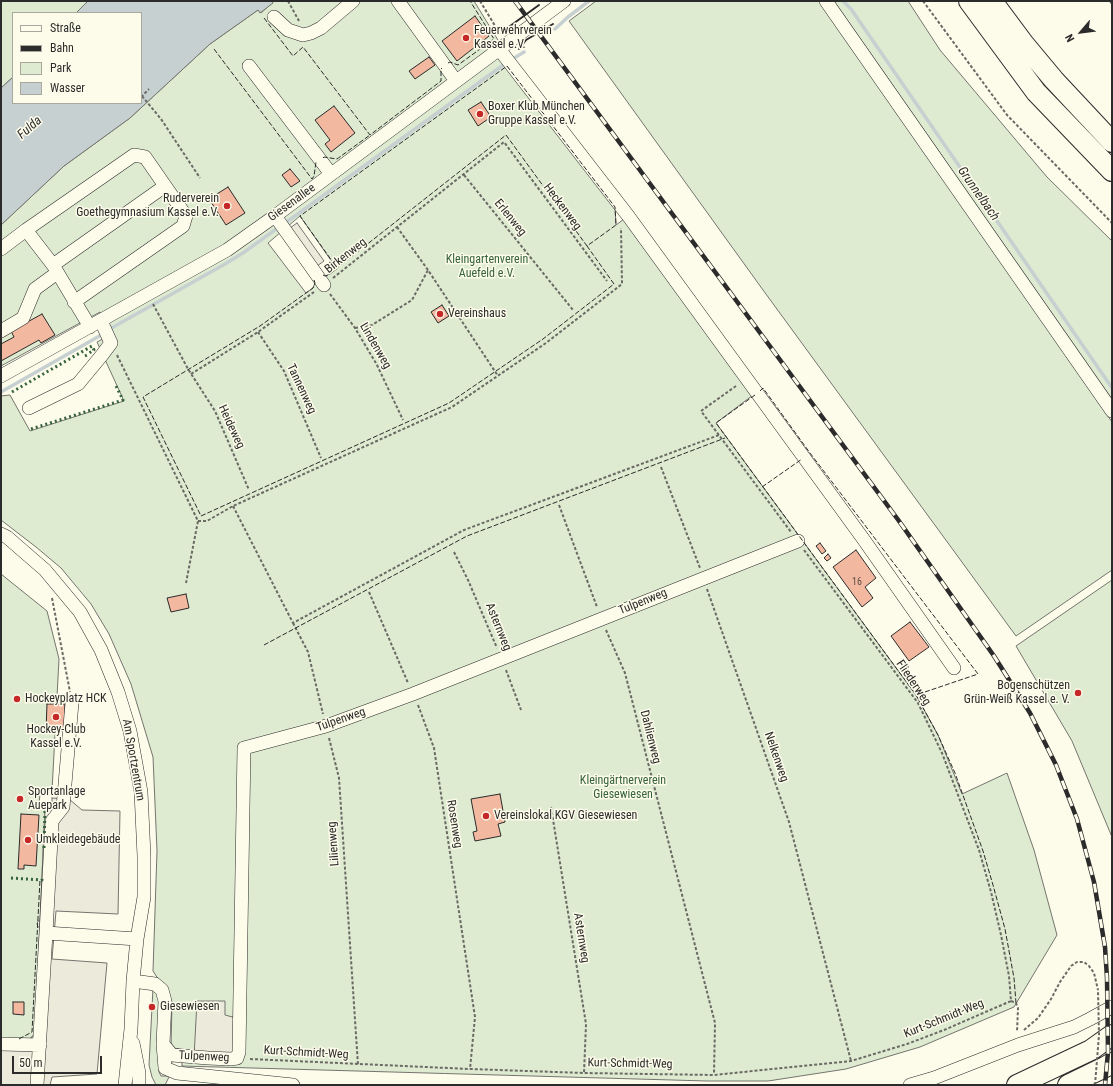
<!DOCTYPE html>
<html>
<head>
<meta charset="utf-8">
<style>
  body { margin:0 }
  #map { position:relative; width:1113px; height:1086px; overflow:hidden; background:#fdfbea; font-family:"Roboto Condensed",sans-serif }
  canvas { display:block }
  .frame { position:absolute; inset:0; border:2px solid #2b2b2b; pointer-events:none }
  .legend { position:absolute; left:12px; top:12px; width:130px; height:92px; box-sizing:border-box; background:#fdfbea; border:1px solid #a9a89e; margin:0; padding:5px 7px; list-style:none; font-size:12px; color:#2b2b2b }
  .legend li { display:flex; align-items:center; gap:8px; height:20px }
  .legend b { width:20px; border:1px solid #a9a89e }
  .north { position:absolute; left:1061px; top:12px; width:40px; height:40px; -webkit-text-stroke:3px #fdfbea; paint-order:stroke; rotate:242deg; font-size:11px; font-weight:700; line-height:16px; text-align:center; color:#2b2b2b }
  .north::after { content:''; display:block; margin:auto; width:14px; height:18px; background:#2b2b2b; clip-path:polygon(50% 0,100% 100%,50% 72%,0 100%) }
  .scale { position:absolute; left:12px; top:1056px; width:90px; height:18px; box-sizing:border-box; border:2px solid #2b2b2b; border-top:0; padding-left:5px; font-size:12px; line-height:14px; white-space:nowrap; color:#2b2b2b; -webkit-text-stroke:3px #fdfbea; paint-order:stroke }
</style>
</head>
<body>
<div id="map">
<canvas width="1113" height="1086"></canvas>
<div class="frame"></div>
<ul class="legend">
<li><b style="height:5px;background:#fdfbea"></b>Straße</li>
<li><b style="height:5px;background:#2b2b2b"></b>Bahn</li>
<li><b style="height:11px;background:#deebd1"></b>Park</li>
<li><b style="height:11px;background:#c7d0d0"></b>Wasser</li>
</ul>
<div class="north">N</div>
<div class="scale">50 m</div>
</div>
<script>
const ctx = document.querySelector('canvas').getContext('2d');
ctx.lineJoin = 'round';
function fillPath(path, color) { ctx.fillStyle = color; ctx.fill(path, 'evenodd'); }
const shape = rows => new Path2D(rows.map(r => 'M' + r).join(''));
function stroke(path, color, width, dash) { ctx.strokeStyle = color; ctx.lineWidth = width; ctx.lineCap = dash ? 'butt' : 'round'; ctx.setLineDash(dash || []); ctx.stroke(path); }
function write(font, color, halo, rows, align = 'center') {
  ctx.font = font + ' "Roboto Condensed",sans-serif'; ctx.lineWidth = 3; ctx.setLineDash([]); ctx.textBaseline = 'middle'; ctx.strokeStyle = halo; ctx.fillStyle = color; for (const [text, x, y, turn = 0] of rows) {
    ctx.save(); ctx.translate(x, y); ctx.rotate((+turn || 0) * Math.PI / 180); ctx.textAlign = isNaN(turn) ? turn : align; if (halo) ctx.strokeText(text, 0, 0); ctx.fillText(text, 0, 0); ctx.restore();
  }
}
const green = shape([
  [1,1,88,1,76,13,13,13,13,77,1,88,1,1],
  [272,1,474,1,498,40,615,207,616,225,624,219,753,395,716,423,916,695,938,735,962,794,1007,773,1034,850,1057,935,1014,1007,920,1047,846,1069,768,1081,707,1081,182,1066,182,1049,171,1048,172,1001,153,971,157,851,153,757,131,684,109,634,91,604,61,568,36,547,1,520,1,396,10,395,30,431,124,401,97,342,112,334,100,312,1,366,1,225,64,166,130,118,210,44,258,10,261,13,272,3,272,1],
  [300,216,337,269,315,283,313,288,306,293,268,243,300,216],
  [596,1,821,1,1112,422,1112,570,1016,636,763,290,569,21,596,1],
  [834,1,908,1,940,50,1047,177,1112,241,1112,399,834,1],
  [1,574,47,611,59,659,52,791,40,791,39,809,45,809,40,921,38,921,37,924,38,927,40,927,35,1033,31,1038,26,1041,1,1040,1,574],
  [1112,580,1112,837,1072,741,1016,646,1112,580],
  [153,988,160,997,159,1072,161,1076,168,1076,169,1077,165,1085,156,1085,152,1077,149,1065,153,988]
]);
const parking = shape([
  [297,223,324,261,317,266,290,228,297,223],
  [52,798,69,799,82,810,120,811,118,914,56,911,52,959,107,963,97,1074,52,1077,50,1085,1,1085,1,1038,26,1041,31,1038,35,1033,45,809,52,809,52,798],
  [197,1001,225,1001,225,1015,240,1019,239,1052,194,1057,197,1001]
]);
const water = shape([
  [88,1,272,1,273,3,260,13,258,10,210,44,130,118,64,166,1,225,1,88,13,77,13,103,141,103,141,13,76,13,88,1]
]);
const stream = shape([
  [843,1,851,9,1112,388],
  [555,29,568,17,589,1],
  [511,60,524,52],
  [284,224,506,63],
  [108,330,225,264,243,253,279,227],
  [1,392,103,334]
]);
const building = shape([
  [475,16,489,36,457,61,442,41,475,16],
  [429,57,435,65,415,79,409,71,429,57],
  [481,102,491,117,478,126,468,110,481,102],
  [334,106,355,133,331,152,325,144,330,140,315,120,334,106],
  [290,169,300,181,291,187,282,175,290,169],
  [228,187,245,213,226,225,209,199,228,187],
  [442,305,449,316,438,323,431,312,442,305],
  [42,314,55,335,41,343,39,340,1,361,1,344,14,337,11,331,42,314],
  [820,543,826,551,822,554,816,546,820,543],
  [856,550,876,578,865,587,873,598,862,607,833,567,856,550],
  [828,554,831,558,827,561,824,558,828,554],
  [186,594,189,608,171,612,167,598,186,594],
  [910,622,929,647,909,661,891,636,910,622],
  [47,704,65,704,64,731,46,731,47,704],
  [500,794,505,822,498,824,501,836,475,841,473,832,477,831,471,799,500,794],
  [21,814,39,815,36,866,24,865,24,869,18,869,21,814],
  [13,1002,24,1002,24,1015,13,1014,13,1002]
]);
const path = shape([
  [288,1,299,21],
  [480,1,500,34],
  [923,1,1007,115,1112,223],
  [1110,1,1112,4],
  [142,96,161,119,200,178],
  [141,97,149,89],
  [464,175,573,310],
  [397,227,428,270,498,376],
  [333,278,504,142,607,281],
  [330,294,355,328,377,365,403,420],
  [153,304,188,369,215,411,249,490],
  [355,328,372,325,412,300,428,270],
  [258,332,284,371,321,458],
  [117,355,198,521,186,583],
  [191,374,258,332,314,292],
  [736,386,701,411,791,532],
  [661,467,700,568],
  [559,505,597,607],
  [233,506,293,623,464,530,719,435],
  [198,521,207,521,233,506,452,407,546,343,622,284,621,228],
  [804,550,918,703,942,753,979,850,991,892,1001,935,1009,976,1011,1001],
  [454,552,468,580,497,648],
  [707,589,789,822,851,1061],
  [369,592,408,683],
  [52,598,70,692],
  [293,623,308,652,323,714],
  [606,630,625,673,715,1023,714,1074],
  [506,670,521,710],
  [418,705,434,748,475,1017,470,1069],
  [329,738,339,778,358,1065],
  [551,807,586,1024,584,1073],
  [1011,1001,1016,1003,1018,1008,1017,1032],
  [1024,1030,1038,1018,1051,999,1060,982,1071,966,1077,962,1084,962,1089,966,1094,973,1098,990],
  [250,1059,470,1069,584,1073,714,1075,851,1061,907,1044,944,1030,1011,1001]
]);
const minor = shape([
  [398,1,456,81],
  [826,1,1112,411],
  [274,17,288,30,303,35,311,33,321,28,353,1],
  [499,49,629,217,864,540,954,668],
  [249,66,331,174],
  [275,216,324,285],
  [26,230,134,155,145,157,186,216,183,226,74,302],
  [1,249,26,230,53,265,90,327],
  [53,265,165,186],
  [1,331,23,318,35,289,57,273],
  [1,376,227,250,275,216,564,1],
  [29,408,78,384,102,355,111,343,101,321],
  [1,534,7,537,45,570,80,612,101,650,118,692,130,731,141,792,144,856,144,897,137,939,133,981,131,1029,125,1085],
  [46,933,52,821,63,807,72,703],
  [133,981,155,984,162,990,165,1001,163,1044,165,1068,177,1073,293,1085],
  [133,1043,139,1073,139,1085],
  [1,1044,40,1045],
  [163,1044,172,1055,208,1058,231,1059,237,1058,239,1052,244,748,326,726,413,694,798,541],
  [37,1085,46,933,137,939],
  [910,1085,934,1078,1018,1045,1074,1027,1090,1019,1112,1007]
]);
const highway = shape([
  [969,1,1036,92,1112,171],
  [992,1,1024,44,1054,80,1112,142],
  [1017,1085,1091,1050,1112,1035],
  [1068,1085,1105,1067,1112,1063]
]);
const rail = shape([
  [515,1,899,521,994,656,1030,713,1056,765,1077,819,1094,882,1105,947,1107,978,1108,1052,1105,1085]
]);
const pathBridge = shape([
  [1095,1085,1099,1035,1098,990]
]);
const hedge = shape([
  [85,356,87,355],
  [12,392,92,346,94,350,89,353],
  [31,429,123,400,115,384],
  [44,848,45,809],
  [11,878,42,880,42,877]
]);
const fence = shape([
  [264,18,293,56,303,47,370,135,441,81,441,69,442,68],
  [214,49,312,179,314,176,316,162],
  [448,63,450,62,458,65,494,39,470,1],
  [507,66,615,207,616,225,587,246,506,135,337,268,300,216,507,66],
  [323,158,324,157,337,159,370,135],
  [323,275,325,276,329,275,337,268],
  [314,280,315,283,313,288,260,326,143,397,201,516,449,403,543,339,614,284,587,246],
  [760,391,763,388,810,453,978,674,916,695],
  [755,395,716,423,916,695,938,735,955,773,983,851,993,885,1005,929,1014,978,1016,1003],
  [762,487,802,459],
  [264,645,467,536,725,438],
  [19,1039,32,1032,40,880]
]);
const wall = shape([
  [506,29,539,5],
  [519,49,526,40,553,24]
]);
const markers = [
  [466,38,4,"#c62828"],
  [480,114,4,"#c62828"],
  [227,206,4,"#c62828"],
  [440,314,4,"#c62828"],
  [1078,693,4,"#c62828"],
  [17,699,4,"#c62828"],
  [56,717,4,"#c62828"],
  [20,799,4,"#c62828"],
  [486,816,4,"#c62828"],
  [28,840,4,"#c62828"],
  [152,1007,4,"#c62828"]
];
const numberNames = [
  ["16",857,582]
];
const poiNames = [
  ["Feuerwehrverein",474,31],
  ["Kassel e.V.",474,45],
  ["Boxer Klub München",488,107],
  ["Gruppe Kassel e.V.",488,121],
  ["Ruderverein",219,199,"right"],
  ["Goethegymnasium Kassel e.V.",219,213,"right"],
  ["Vereinshaus",448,314],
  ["Bogenschützen",1070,686,"right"],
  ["Grün-Weiß Kassel e. V.",1070,700,"right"],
  ["Hockeyplatz HCK",25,699],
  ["Hockey-Club",56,730,"center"],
  ["Kassel e.V.",56,744,"center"],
  ["Sportanlage",28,792],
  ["Auepark",28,806],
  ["Vereinslokal KGV Giesewiesen",494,816],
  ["Umkleidegebäude",36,840],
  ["Giesewiesen",160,1007]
];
const streetNames = [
  ["Giesenallee",292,203,-36],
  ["Heckenweg",562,207,53],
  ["Erlenweg",510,218,51],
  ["Birkenweg",346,256,-38],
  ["Lindenweg",375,346,60],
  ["Tannenweg",301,389,65],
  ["Heideweg",231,427,65],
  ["Tulpenweg",643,602,-22],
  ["Asternweg",498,627,68],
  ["Fliederweg",913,683,56],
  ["Tulpenweg",341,720,-19],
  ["Dahlienweg",650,737,76],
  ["Nelkenweg",776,757,71],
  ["Am Sportzentrum",133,760,80],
  ["Rosenweg",454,824,81],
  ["Lilienweg",334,844,-94],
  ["Asternweg",581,938,81],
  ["Kurt-Schmidt-Weg",944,1019,-22],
  ["Kurt-Schmidt-Weg",306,1053,3],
  ["Tulpenweg",204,1057,3],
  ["Kurt-Schmidt-Weg",630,1064,1]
];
const parkNames = [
  ["Kleingartenverein",487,260],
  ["Auefeld e.V.",487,274],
  ["Kleingärtnerverein",623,781],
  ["Giesewiesen",623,795]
];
const waterNames = [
  ["Fulda",30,128,-41],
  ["Grunnelbach",978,194,55]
];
fillPath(green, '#deebd1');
stroke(green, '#74746e', 1);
fillPath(parking, '#eceadb');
stroke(parking, '#74746e', 1);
fillPath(water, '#c7d0d0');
stroke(water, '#74746e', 1);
stroke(stream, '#c7d0d0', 3.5);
fillPath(building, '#f2b8a0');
stroke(building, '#2b2b2b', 1);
stroke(minor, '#2b2b2b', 14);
stroke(highway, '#2b2b2b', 22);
stroke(path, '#6a6964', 2, [3, 2]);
stroke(minor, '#fdfbea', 13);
stroke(highway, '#fdfbea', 20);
stroke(rail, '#2b2b2b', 4.5);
stroke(rail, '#fdfbea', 3, [9]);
stroke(pathBridge, '#6a6964', 2, [3, 2]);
stroke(hedge, '#34623c', 3, [2, 3]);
stroke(fence, '#2b2b2b', 1, [5, 2]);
stroke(wall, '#2b2b2b', 2);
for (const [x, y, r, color] of markers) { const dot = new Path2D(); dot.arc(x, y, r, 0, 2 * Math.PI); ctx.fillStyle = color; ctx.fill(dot); stroke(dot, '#fdfbea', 1.5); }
write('10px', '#5d4e48', null, numberNames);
write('12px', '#2b2b2b', '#fdfbea', poiNames, 'left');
write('12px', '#2b2b2b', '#fdfbea', streetNames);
write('12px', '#34623c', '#fdfbea', parkNames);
write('italic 13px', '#2b2b2b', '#fdfbea', waterNames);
</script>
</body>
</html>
